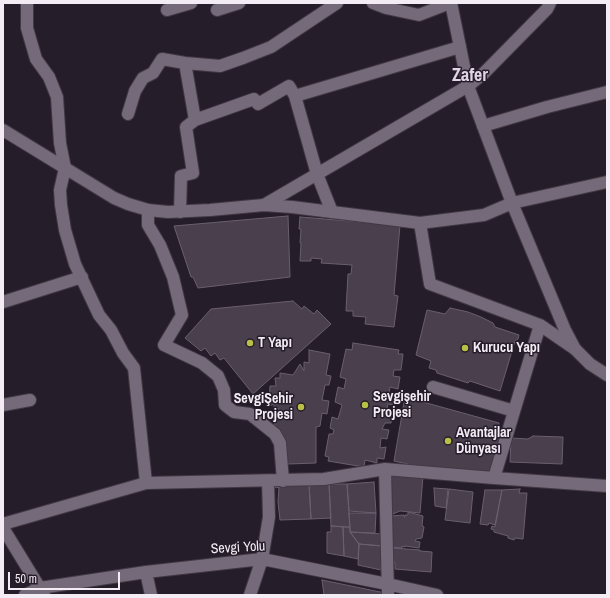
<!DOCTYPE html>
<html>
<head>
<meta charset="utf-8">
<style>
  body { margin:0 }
  #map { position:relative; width:610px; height:598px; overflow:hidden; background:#261d2a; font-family:"Archivo Narrow",sans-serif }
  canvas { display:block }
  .frame { position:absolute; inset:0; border:4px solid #f3ecf5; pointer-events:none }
  .scale { position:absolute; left:8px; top:572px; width:112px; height:18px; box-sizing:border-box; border:2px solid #f3ecf5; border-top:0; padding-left:5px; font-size:12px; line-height:14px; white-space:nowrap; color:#f3ecf5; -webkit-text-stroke:3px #261d2a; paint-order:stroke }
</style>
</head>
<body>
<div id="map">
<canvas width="610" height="598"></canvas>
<div class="frame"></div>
<div class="scale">50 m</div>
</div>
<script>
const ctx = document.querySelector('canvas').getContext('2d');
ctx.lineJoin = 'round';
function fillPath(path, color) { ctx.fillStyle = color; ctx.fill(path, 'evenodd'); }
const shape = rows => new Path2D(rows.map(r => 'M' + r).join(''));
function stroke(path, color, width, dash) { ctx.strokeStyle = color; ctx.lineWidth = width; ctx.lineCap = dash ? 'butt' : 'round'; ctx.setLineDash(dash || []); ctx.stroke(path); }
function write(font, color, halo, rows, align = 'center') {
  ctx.font = font + ' "Archivo Narrow",sans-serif'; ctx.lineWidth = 3; ctx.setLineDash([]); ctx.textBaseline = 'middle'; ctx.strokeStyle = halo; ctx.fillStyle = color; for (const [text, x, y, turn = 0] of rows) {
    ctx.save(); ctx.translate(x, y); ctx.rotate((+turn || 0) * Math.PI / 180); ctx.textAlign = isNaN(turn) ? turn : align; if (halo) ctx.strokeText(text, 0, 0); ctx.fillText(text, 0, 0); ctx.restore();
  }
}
const building = shape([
  [288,216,290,277,198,288,193,277,191,277,174,226,288,216],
  [300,217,400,225,394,295,398,296,394,327,365,324,366,317,353,316,353,311,346,311,348,274,351,274,352,265,321,263,322,259,311,258,311,261,300,261,301,243,300,243,301,229,299,229,300,217],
  [293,301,302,309,304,306,314,314,317,310,331,324,253,394,224,358,220,360,215,353,211,356,205,348,201,351,185,338,211,309,293,301],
  [450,308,468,312,481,317,493,323,495,327,519,335,518,339,515,341,500,391,470,381,468,383,437,373,436,370,429,368,431,361,416,355,427,310,445,314,450,308],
  [353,343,399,350,398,354,403,354,401,370,394,370,393,376,400,377,398,389,390,387,389,393,396,395,393,405,388,404,386,413,393,413,391,423,385,423,382,429,389,430,387,439,381,438,380,448,386,447,384,459,377,458,377,463,365,460,364,467,328,461,329,457,325,456,329,434,333,434,334,430,330,428,332,417,338,419,342,405,335,402,338,387,344,389,346,379,340,377,346,349,352,350,353,343],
  [309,350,330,354,326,375,331,376,329,385,325,385,322,400,329,401,327,414,322,413,320,426,316,427,316,463,288,464,281,432,276,433,273,414,280,414,279,409,274,408,274,404,269,406,270,386,276,386,275,378,280,378,280,373,293,375,300,364,304,371,304,362,309,363,309,350],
  [405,397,499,423,499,429,501,431,491,472,412,465,394,461,405,397],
  [533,436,563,437,562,464,510,462,511,438,528,439,533,436],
  [391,474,423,476,420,513,400,511,393,514,391,499,389,498,391,474],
  [374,482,376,513,349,511,347,484,374,482],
  [309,483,329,484,331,518,311,519,309,483],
  [309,483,311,519,280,520,278,502,279,487,276,488,275,487,277,484,309,483],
  [329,484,347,484,350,527,331,526,329,484],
  [434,488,448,489,446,508,435,506,434,488],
  [449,489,473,492,470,523,445,520,449,489],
  [520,489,519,493,527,493,523,539,515,538,514,540,508,538,508,536,494,532,494,530,491,529,492,526,495,527,502,490,520,489],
  [485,490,502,490,495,525,489,523,488,525,480,524,485,490],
  [408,512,423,516,422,525,424,527,422,538,416,539,415,541,420,542,419,548,405,546,405,547,402,546,402,548,390,547,391,516,404,515,404,517,405,517,405,515,408,515,408,512],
  [349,513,376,513,375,533,350,532,349,513],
  [331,526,343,527,344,556,327,553,327,532,331,532,331,526],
  [343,527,350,527,350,532,359,544,358,559,344,556,343,527],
  [350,532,382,534,382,546,359,544,350,532],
  [359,544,382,546,381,570,358,565,359,544],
  [393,548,420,550,420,551,432,552,431,572,395,569,395,563,392,559,393,548],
  [322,580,385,593,385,595,324,595,322,580]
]);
const street = shape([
  [27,3,27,28,36,59,49,77,57,97,60,143,65,168,60,190,61,205,65,230,75,264,99,315,111,330,123,353,134,368,146,483],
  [373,3,386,8,419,15,450,3],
  [167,10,191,3],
  [217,10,239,3],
  [295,96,317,174,332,212],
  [128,114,135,91,143,78,153,73,162,59,185,63],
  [195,120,254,99,258,104,289,86,295,96,460,47],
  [483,126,547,107,607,92],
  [512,203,607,182],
  [264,205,468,86,484,73,547,9,550,3],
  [148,210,148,225,160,245,173,277,182,315,164,345,202,363,218,376,224,390,225,405,234,412,250,414,275,434,280,443,283,481],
  [180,212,181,176,193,173,186,127,195,120,185,63,220,66,243,58,271,47,337,3],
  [420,223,430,284,540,325,575,349],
  [3,302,82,277],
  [433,387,514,411],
  [3,405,30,400],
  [385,469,494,478,540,325],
  [494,478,607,486],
  [3,524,146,483,324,479,385,469,388,595],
  [146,572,151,595],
  [40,588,146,572,262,559,387,584,437,595],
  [250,595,262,559,269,517,268,481]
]);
const secondary = shape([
  [451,3,468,86,512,203,565,330,575,349,590,364,607,375],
  [3,130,114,198,128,204,148,210,168,212,210,210,264,205,292,207,420,223,484,215,512,203],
  [3,528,44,595],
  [25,595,40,588]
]);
const markers = [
  [250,343,4,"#bac045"],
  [465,348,4,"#bac045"],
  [365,405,4,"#bac045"],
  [301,407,4,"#bac045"],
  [448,441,4,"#bac045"]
];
const poiNames = [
  ["T Yapı",258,343],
  ["Kurucu Yapı",473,348],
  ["Sevgişehir",373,397],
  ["Projesi",373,413],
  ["SevgiŞehir",293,399,"right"],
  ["Projesi",293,415,"right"],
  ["Avantajlar",456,433],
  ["Dünyası",456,449]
];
const streetNames = [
  ["Sevgi Yolu",238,548,-3]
];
const districtNames = [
  ["Zafer",470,76]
];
fillPath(building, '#493f4d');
stroke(building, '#6a5f6e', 1);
stroke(street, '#413944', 14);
stroke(secondary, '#413944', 14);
stroke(street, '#756a79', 12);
stroke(secondary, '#756a79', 12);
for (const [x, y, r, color] of markers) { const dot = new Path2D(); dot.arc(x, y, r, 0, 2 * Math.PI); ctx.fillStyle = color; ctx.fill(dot); stroke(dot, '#261d2a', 1.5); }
write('bold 14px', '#f3ecf5', '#261d2a', poiNames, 'left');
write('14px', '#f3ecf5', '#261d2a', streetNames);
write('bold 18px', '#e1d4e6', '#261d2a', districtNames);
</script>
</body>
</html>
